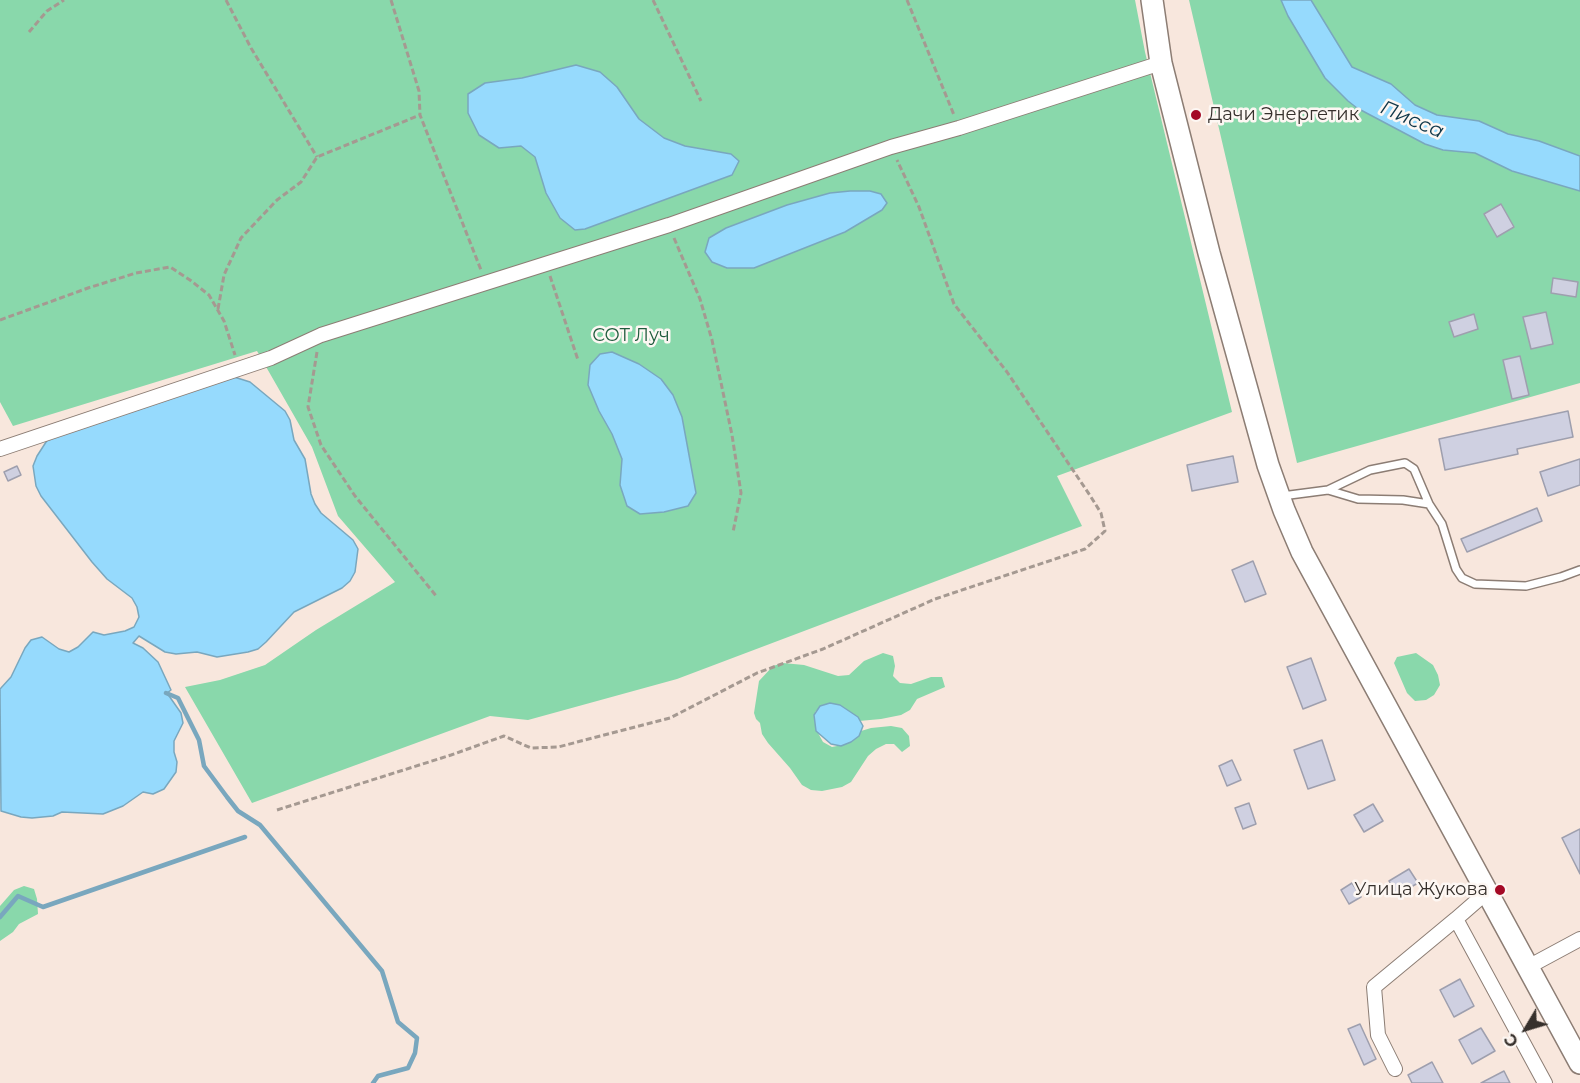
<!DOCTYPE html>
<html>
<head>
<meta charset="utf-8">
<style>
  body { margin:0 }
  #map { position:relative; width:1580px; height:1083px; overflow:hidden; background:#f8e7dd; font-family:Montserrat,sans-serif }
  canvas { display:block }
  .north { position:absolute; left:1496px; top:999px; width:60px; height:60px; -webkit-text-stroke:4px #fdf7f3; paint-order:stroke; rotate:232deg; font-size:16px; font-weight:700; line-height:24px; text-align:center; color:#36302c }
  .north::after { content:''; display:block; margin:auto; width:21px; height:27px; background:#36302c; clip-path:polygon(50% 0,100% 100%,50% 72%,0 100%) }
</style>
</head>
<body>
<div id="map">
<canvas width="1580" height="1083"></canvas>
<div class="north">С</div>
</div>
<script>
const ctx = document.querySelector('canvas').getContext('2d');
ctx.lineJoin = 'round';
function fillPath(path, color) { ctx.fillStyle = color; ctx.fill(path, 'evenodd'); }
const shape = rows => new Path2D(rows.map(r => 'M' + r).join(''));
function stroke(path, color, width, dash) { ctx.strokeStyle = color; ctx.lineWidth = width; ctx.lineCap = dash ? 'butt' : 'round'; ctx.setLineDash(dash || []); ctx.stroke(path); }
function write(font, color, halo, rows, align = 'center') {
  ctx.font = font + ' Montserrat,sans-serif'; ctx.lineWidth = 5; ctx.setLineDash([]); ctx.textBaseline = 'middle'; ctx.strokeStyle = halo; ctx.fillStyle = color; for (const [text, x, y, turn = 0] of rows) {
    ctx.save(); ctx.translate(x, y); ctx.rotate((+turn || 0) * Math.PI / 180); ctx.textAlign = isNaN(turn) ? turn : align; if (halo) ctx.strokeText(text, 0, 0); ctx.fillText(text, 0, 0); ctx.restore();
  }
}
const green = shape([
  [0,0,1135,0,1145,52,1232,412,1057,476,1082,526,677,679,528,720,490,716,252,803,185,687,220,680,265,665,316,630,395,582,338,516,312,447,257,351,13,426,0,402],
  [1189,0,1580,0,1580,383,1297,463],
  [883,653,893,656,895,666,893,676,900,683,911,684,931,677,942,677,945,687,917,699,910,710,901,715,881,719,859,721,833,704,822,705,815,712,818,733,823,742,832,747,842,745,861,731,871,728,891,726,902,728,909,736,910,746,902,752,894,744,886,744,876,749,868,756,851,782,842,787,822,791,811,790,802,785,790,768,768,743,762,734,760,723,756,719,754,713,759,681,773,666,783,663,804,665,838,676,849,675,864,661],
  [1416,653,1433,665,1438,675,1440,685,1434,695,1426,700,1415,701,1407,693,1394,663,1397,657],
  [24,886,34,889,37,899,38,914,19,924,13,932,0,941,0,906,14,890]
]);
const water = shape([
  [1281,0,1311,0,1352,67,1391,84,1415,105,1437,115,1479,121,1508,134,1539,141,1580,156,1580,191,1512,171,1475,153,1443,150,1425,144,1357,108,1348,101,1325,78,1288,16,1281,0],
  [576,65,600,72,617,87,639,119,664,138,685,146,731,154,739,161,732,175,585,229,575,230,560,218,546,193,535,157,521,146,499,148,479,135,468,113,468,94,485,83,522,78,576,65],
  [850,191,870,191,881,194,887,203,882,210,845,232,754,268,727,268,712,262,705,252,709,238,726,228,787,205,830,193,850,191],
  [612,352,639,364,661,379,673,395,682,417,696,493,688,506,664,512,640,514,627,506,620,485,622,459,612,434,599,411,588,385,590,365,600,354,612,352],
  [231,376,250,382,285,411,290,420,294,440,305,459,311,494,315,504,321,513,353,540,358,549,355,572,350,581,342,588,294,612,266,642,258,649,248,652,217,657,197,652,176,654,165,652,139,636,133,643,143,648,158,662,171,690,167,693,181,713,183,723,174,741,174,752,177,762,176,772,164,789,153,794,143,792,123,806,103,814,62,812,53,816,32,818,21,817,1,811,0,689,11,677,25,648,31,640,42,637,59,649,69,652,78,647,93,632,104,635,125,631,134,627,139,617,137,607,132,598,107,579,92,562,41,496,36,486,33,466,37,456,48,439,231,376],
  [830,703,840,705,858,717,863,726,859,736,851,742,841,746,831,744,816,731,814,715,820,706,830,703]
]);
const stream = shape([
  [166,693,178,698,199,740,204,766,227,797,238,811,260,825,382,971,398,1022,417,1038,415,1053,408,1068,378,1076,373,1083],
  [0,917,18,896,43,907,245,837]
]);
const building = shape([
  [1501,204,1514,227,1497,237,1484,214,1501,204],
  [1553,278,1578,282,1576,297,1551,293,1553,278],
  [1546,312,1553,344,1531,349,1523,317,1546,312],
  [1474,314,1478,329,1454,337,1449,322,1474,314],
  [1520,356,1529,395,1512,399,1503,360,1520,356],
  [1568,411,1573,437,1517,449,1518,454,1445,470,1439,439,1568,411],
  [1233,456,1238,482,1192,491,1187,465,1233,456],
  [1580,459,1580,485,1548,496,1540,472,1580,459],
  [17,466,21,475,8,481,4,472,17,466],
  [1537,508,1542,521,1467,552,1461,539,1537,508],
  [1253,561,1266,594,1245,602,1232,570,1253,561],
  [1311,658,1326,700,1303,709,1287,667,1311,658],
  [1322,740,1335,780,1308,789,1294,750,1322,740],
  [1232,760,1241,780,1227,786,1219,766,1232,760],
  [1249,803,1256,824,1243,829,1235,808,1249,803],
  [1373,804,1383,821,1364,832,1354,815,1373,804],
  [1580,829,1580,874,1562,838,1580,829],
  [1409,869,1418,883,1397,895,1389,881,1409,869],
  [1352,883,1361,897,1349,904,1341,890,1352,883],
  [1460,979,1474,1006,1454,1017,1440,990,1460,979],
  [1360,1024,1376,1059,1364,1065,1348,1029,1360,1024],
  [1481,1028,1495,1051,1472,1064,1459,1040,1481,1028],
  [1432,1062,1443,1083,1412,1083,1408,1075,1432,1062],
  [1504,1071,1510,1083,1481,1083,1504,1071]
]);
const path = shape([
  [226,0,251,48,317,157],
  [391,0,419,91,420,115,481,270],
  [653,0,701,101],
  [907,0,954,115],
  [29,32,47,11,64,0],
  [674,238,700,299,712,340,732,435,741,493,733,532],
  [550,276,578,360],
  [218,309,224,275,241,238,277,200,301,182,317,157,420,115],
  [0,320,88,288,136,273,170,267,190,280,209,295,224,321,235,355],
  [317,352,308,407,321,445,355,496,437,597],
  [277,810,451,755,504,736,531,748,558,747,670,718,757,673,823,649,935,599,1085,549,1105,531,1101,513,1091,497,1007,372,954,304,919,207,897,160]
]);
const lane = shape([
  [1328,490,1358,499,1403,500,1429,504,1442,524,1456,569,1462,578,1475,584,1526,586,1561,577,1580,570],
  [1282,496,1328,490,1370,470,1405,463,1414,469,1429,504]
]);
const street = shape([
  [0,449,271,358,321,335,669,225,891,147,959,128,1161,63],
  [1487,892,1456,919,1545,1083],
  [1528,967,1580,939],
  [1395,1069,1378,1035,1374,987,1456,919]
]);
const primary = shape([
  [1152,0,1161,63,1209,253,1268,465,1284,510,1302,552,1580,1063]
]);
const markers = [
  [1196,115,6,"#a40925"],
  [1500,890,6,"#a40925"]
];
const poiNames = [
  ["Дачи Энергетик",1208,115],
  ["Улица Жукова",1488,890,"right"]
];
const parkNames = [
  ["СОТ Луч",631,336]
];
const waterNames = [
  ["Писса",1412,120,23]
];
fillPath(green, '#89d8ab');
fillPath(water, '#96dafd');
stroke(water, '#79a7be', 1.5);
stroke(stream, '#79a7be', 4.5);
fillPath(building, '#cfd0e1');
stroke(building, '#9e9fae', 1.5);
stroke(lane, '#8c7d74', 10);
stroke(street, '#8c7d74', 16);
stroke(primary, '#8c7d74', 24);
stroke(path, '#a59991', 3, [6, 3]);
stroke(lane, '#fff', 7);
stroke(street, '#fff', 14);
stroke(primary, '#fff', 21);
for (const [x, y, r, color] of markers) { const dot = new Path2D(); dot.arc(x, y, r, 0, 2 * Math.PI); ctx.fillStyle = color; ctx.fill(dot); stroke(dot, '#fdf7f3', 2); }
write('18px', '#36302c', '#fdf7f3', poiNames, 'left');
write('18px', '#1f5c3d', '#fdf7f3', parkNames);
write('italic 20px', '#0e3648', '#fdf7f3', waterNames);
</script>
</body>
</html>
